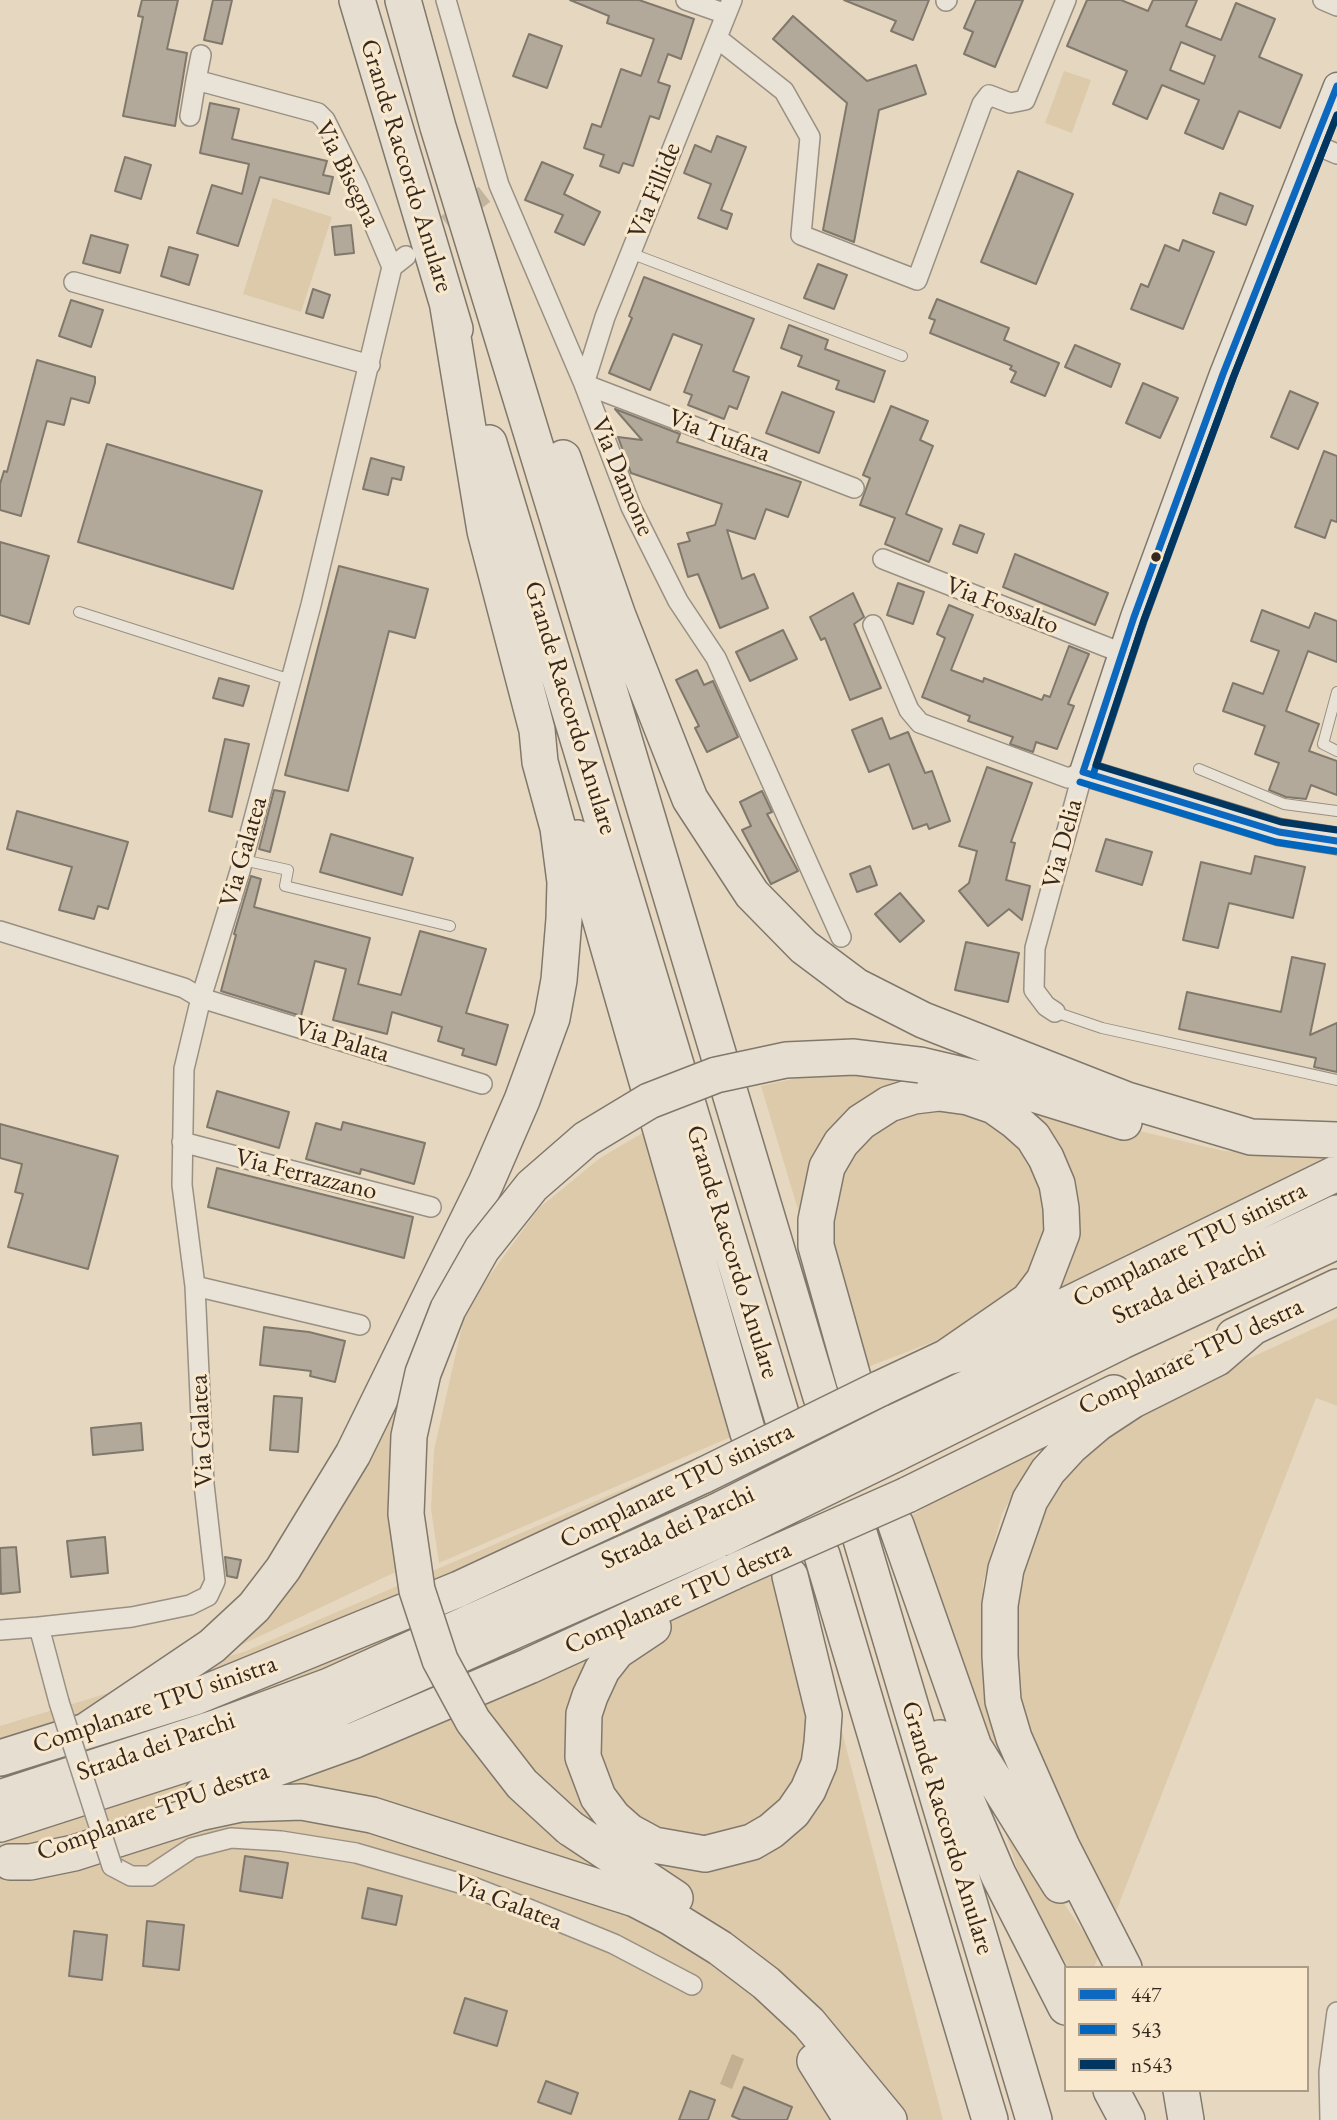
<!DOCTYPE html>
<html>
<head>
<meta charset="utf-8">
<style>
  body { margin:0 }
  #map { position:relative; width:1337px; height:2120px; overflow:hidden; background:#e6d8c0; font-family:"EB Garamond",serif }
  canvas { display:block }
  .legend { position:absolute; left:1064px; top:1966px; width:245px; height:126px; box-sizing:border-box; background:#f9e8cc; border:2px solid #aa9c88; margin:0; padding:9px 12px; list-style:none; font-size:21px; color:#342921 }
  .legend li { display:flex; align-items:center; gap:14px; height:35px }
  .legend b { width:35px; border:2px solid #aa9c88 }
</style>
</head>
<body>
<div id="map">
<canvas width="1337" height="2120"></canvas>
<ul class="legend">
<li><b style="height:9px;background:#0c69bf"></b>447</li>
<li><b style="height:9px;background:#0065bd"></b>543</li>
<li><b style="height:9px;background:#00365f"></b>n543</li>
</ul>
</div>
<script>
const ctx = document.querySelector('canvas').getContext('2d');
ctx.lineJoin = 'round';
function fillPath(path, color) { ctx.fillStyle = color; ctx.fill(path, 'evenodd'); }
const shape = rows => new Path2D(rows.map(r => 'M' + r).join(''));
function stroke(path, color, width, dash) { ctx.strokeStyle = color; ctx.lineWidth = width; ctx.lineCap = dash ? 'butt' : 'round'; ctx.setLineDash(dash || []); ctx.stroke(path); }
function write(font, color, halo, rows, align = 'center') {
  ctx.font = font + ' "EB Garamond",serif'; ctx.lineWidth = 6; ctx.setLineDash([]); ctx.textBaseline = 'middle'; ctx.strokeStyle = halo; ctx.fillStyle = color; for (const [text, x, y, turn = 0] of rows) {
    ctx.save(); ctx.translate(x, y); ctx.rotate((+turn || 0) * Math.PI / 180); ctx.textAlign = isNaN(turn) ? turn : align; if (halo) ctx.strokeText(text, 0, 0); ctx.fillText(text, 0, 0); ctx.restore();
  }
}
const green = shape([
  [1064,71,1091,80,1072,133,1045,123],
  [273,198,332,217,301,312,243,294],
  [890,1072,1224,1151,1302,1157,1337,1154,1047,1299,1068,1247,1029,1119,876,1098,810,1250,761,1086,797,1078],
  [905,1108,974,1111,1019,1142,1043,1180,1046,1239,1018,1293,961,1331,868,1367,827,1242,838,1164],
  [651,1128,733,1436,439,1563,431,1509,434,1450,463,1322,474,1297,539,1208,600,1158],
  [1337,1318,1337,1406,1316,1398,1112,1922,1026,1729,1011,1660,1025,1529,1094,1438,1130,1413],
  [414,1365,402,1569,218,1656,308,1556,338,1513,377,1448],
  [1054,1432,1036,1453,1002,1514,983,1583,983,1621,1053,1856,992,1757,909,1517],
  [733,1442,775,1579,840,1724,943,2120,0,2120,0,1726,246,1651],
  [997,1807,1099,1954,1094,1968,1069,1968,1029,1905]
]);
const water = shape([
  [732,2054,744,2059,732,2089,720,2084]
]);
const building = shape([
  [142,0,178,0,167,49,187,53,175,126,123,116,143,17,138,16,142,0],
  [213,0,232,0,222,44,204,40,213,0],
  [570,0,639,0,694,19,681,59,668,54,658,82,670,86,659,119,650,116,633,166,623,163,619,173,600,166,604,155,584,148,592,124,601,127,621,69,641,76,654,39,607,23,609,16,570,0],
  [844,0,929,0,913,40,891,31,896,21,844,0],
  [976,0,1023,0,995,67,964,54,973,32,964,28,976,0],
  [1087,0,1121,0,1148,11,1153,0,1197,0,1186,26,1221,40,1236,3,1275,19,1259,57,1302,75,1280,128,1239,111,1223,149,1185,133,1199,100,1162,85,1147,119,1113,104,1127,71,1067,46,1087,0],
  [1181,42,1215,56,1204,84,1170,70,1181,42],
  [793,16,867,81,916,65,926,94,879,110,854,242,823,230,847,103,773,39,793,16],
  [529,34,562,46,547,88,513,76,529,34],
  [210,103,239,109,232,139,327,161,323,175,333,177,329,194,260,177,238,246,197,233,212,185,242,194,249,164,200,153,210,103],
  [717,136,746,147,721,210,732,214,727,229,698,218,711,184,684,173,695,145,711,152,717,136],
  [125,157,151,165,141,199,115,191,125,157],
  [542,162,573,175,564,194,600,212,584,245,555,232,563,215,525,200,542,162],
  [1018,171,1073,194,1036,284,981,262,1018,171],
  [1220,193,1253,206,1246,225,1213,213,1220,193],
  [351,225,354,253,335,255,332,227,351,225],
  [91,235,128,245,120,273,83,263,91,235],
  [1183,240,1214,252,1183,329,1131,309,1141,284,1148,287,1165,245,1179,251,1183,240],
  [169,247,198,255,189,285,161,276,169,247],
  [818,264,847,275,834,309,804,298,818,264],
  [644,277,754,319,733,371,749,377,737,409,729,406,724,419,688,405,692,395,684,392,702,345,673,334,650,390,609,373,632,318,629,316,644,277],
  [313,289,330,295,323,318,306,313,313,289],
  [937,299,1009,328,1004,340,1059,363,1045,396,1011,382,1016,372,1010,369,1012,366,930,333,935,320,929,318,937,299],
  [71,300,103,310,91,347,59,336,71,300],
  [789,325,828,340,825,349,885,371,874,402,836,389,839,381,798,366,802,356,781,348,789,325],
  [1075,345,1120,364,1111,387,1065,367,1075,345],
  [37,360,95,377,95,383,89,403,71,398,64,425,47,421,21,516,0,510,0,484,4,471,7,472,37,360],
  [1143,383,1178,398,1160,438,1126,423,1143,383],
  [1290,391,1318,403,1298,449,1271,437,1290,391],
  [782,392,834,412,819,453,766,433,782,392],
  [891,406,928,421,920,440,933,446,906,514,942,529,929,562,885,544,895,518,860,505,870,478,863,475,891,406],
  [615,409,680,434,677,442,801,482,788,517,766,509,755,539,727,530,742,579,754,574,768,608,720,628,698,574,688,577,678,544,690,541,687,533,715,525,722,504,631,473,618,437,642,440,615,409],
  [107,444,262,491,233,589,78,542,107,444],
  [1324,451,1337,456,1337,522,1331,520,1325,538,1295,527,1324,451],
  [371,458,404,467,401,480,392,478,388,495,363,489,371,458],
  [960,525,984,534,977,553,953,544,960,525],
  [0,542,49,556,29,624,0,615,0,542],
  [1015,554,1108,593,1095,625,1003,587,1015,554],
  [339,566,428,589,415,638,389,631,348,791,285,775,339,566],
  [898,583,924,592,913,624,887,615,898,583],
  [853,593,864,617,854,624,881,688,850,700,825,638,821,640,810,617,853,593],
  [949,605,973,615,951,670,983,682,984,678,1042,700,1044,695,1050,697,1069,646,1089,654,1068,704,1074,706,1057,749,1036,742,1033,752,1010,744,1013,737,968,721,970,716,922,697,945,638,937,634,949,605],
  [1262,610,1309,628,1315,613,1337,621,1337,662,1308,651,1286,711,1319,724,1309,751,1337,761,1337,795,1311,785,1306,799,1286,797,1269,790,1279,763,1255,754,1265,726,1223,711,1233,683,1263,694,1279,651,1251,641,1262,610],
  [783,630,797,659,750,681,736,652,783,630],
  [697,670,704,685,713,681,738,737,707,752,695,728,699,726,676,680,697,670],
  [219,678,249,686,243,706,213,698,219,678],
  [882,718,890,739,908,732,925,773,932,771,950,821,929,829,927,824,913,829,889,764,869,772,852,730,882,718],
  [225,739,249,744,232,817,209,811,225,739],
  [987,767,1032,783,1011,842,1015,843,1006,880,1030,886,1022,920,1009,909,988,926,959,891,969,883,977,851,959,846,987,767],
  [274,790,285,792,270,852,259,849,274,790],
  [762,791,772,812,767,814,798,871,771,884,742,830,751,826,740,802,762,791],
  [17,811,128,842,108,909,98,906,94,919,59,910,72,867,7,849,17,811],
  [331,834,413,858,402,895,320,872,331,834],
  [1106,839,1152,852,1142,885,1096,871,1106,839],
  [1255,856,1305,867,1293,918,1229,903,1218,948,1183,940,1201,862,1251,874,1255,856],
  [870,866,877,885,857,892,850,874,870,866],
  [251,876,261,879,254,907,370,938,358,984,401,995,420,931,486,949,466,1013,508,1025,496,1065,462,1055,464,1049,438,1041,442,1027,392,1012,387,1034,333,1020,346,969,315,961,301,1016,221,991,236,935,234,934,251,876],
  [900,893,924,921,900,942,875,914,900,893],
  [966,942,1019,953,1008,1002,955,990,966,942],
  [1292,957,1325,964,1310,1035,1337,1023,1337,1072,1314,1067,1316,1058,1179,1029,1187,992,1281,1012,1292,957],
  [217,1091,289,1112,279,1148,207,1127,217,1091],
  [343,1122,425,1143,414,1184,361,1169,360,1174,306,1159,316,1123,341,1130,343,1122],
  [0,1124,118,1156,88,1269,8,1247,23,1194,15,1192,22,1164,0,1158,0,1124],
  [217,1168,413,1217,404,1258,208,1207,217,1168],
  [264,1327,309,1332,345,1341,335,1382,310,1376,311,1371,260,1365,264,1327],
  [274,1396,302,1398,298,1452,270,1450,274,1396],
  [141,1423,143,1450,93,1455,91,1428,141,1423],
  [105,1537,108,1573,71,1577,67,1541,105,1537],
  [16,1547,20,1592,1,1594,0,1548,16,1547],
  [225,1557,241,1560,237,1578,227,1576,225,1557],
  [245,1856,288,1863,282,1898,240,1891,245,1856],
  [368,1888,402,1896,396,1925,362,1918,368,1888],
  [147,1921,184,1925,179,1970,143,1966,147,1921],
  [74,1931,107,1935,102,1980,69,1976,74,1931],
  [465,1998,507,2011,497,2046,454,2033,465,1998],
  [546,2081,578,2093,571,2114,538,2102,546,2081],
  [744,2087,792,2107,787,2120,741,2120,732,2116,744,2087],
  [690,2091,715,2100,708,2120,679,2120,690,2091]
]);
const streetTunnel = shape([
  [424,242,491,189]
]);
const lane = shape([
  [630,253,902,356],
  [79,612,291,680],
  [1337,692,1323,744,1337,751],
  [1199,769,1284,804,1337,811],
  [243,860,288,870,285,886,450,926],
  [1055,1012,1102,1028,1337,1080]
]);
const street = shape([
  [446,0,499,185,584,384,631,507,678,601,716,658,841,937],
  [686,0,726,14],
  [732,0,605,317,584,384,854,488],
  [1323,0,1337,6],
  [946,1,947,0],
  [717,38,784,91,810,137,801,235,917,280,982,104,989,95,1010,103,1025,100,1066,0],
  [196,80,201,55],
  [190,116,196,80,318,113,325,120,357,184,392,267],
  [1314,144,1337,154],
  [74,282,370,365],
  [883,559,1122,653],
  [873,625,909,710,920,723,1068,778,1083,772],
  [0,931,184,988,201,998,482,1084],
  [1055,1012,1046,1006,1034,990,1035,948,1083,772],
  [182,1142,431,1207],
  [195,1286,360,1325],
  [0,1630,39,1627],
  [59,1702,39,1627,132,1617,190,1605,208,1596,215,1581,204,1484,195,1286,182,1185,184,1069,201,998,240,871,311,605,392,267,406,256],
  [112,1866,131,1876,150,1876,192,1848,231,1838,281,1841,356,1853,473,1887,519,1905,614,1944,692,1985],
  [1330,2120,1329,2072,1337,2012]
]);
const secondary = shape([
  [1337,86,1223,374,1134,617,1083,772,1279,832,1337,841]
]);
const highway = shape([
  [357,0,455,329],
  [403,0,438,127,577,582,821,1397],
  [489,443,782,1417],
  [563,458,618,616,690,799,752,894,804,947,856,986,923,1020,1127,1100,1251,1137,1337,1140],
  [577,838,748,1433],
  [920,1065,1001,1084,1124,1122],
  [1234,1336,1337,1287],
  [854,1381,816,1246,816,1220,827,1167,841,1143,861,1122,889,1104,914,1096,939,1093,968,1097,994,1106,1015,1121,1033,1137,1046,1158,1057,1184,1061,1208,1062,1233,1044,1280,1028,1301,947,1357],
  [879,1389,947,1357,977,1349,1337,1173],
  [893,1423,1337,1213],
  [895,1454,1122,1341,1337,1241],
  [907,1495,1114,1393],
  [896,1525,974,1747,1060,1885],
  [860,1536,1034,2120],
  [822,1555,990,2120],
  [653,1627,617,1651,602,1670,590,1696,584,1714,583,1757,598,1797,613,1817,630,1832,654,1845,705,1854,752,1842,771,1831,793,1812,808,1790,819,1764,822,1743,824,1715,790,1576],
  [86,1731,212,1646,254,1607,283,1569,353,1454,486,1183,522,1100,552,1018,559,980,564,919,565,882,558,828,540,762,537,730,485,531,448,307],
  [940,1738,998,1874,1066,2007],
  [0,1758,195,1697,459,1589,704,1475],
  [202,1795,355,1740,529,1666,733,1572],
  [0,1798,215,1728,329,1686,718,1511],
  [0,1824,201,1759,338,1709,723,1538],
  [570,1828,675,1898],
  [10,1862,30,1862,74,1853,199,1813,241,1804,302,1802,372,1815,635,1899,670,1917,720,1948,766,1983,809,2023,889,2120],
  [1124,1968,1062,1847,1014,1738,1003,1701,1000,1656,1000,1605,1006,1569,1030,1500,1048,1471,1071,1446,1098,1423,1133,1400,1217,1358,1253,1327],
  [815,2061,852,2120],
  [1111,2090,1127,2120],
  [1181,2090,1186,2120]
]);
const streetBridge = shape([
  [59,1702,112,1866]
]);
const highwayBridge = shape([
  [704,1475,879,1389],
  [718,1511,893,1423],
  [723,1538,895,1454],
  [733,1572,907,1495],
  [570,1828,522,1784,473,1721,440,1660,417,1590,406,1514,409,1436,423,1373,448,1309,482,1249,532,1186,586,1139,649,1101,716,1075,786,1060,854,1057,920,1065]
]);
const bus1 = shape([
  [1083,772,1134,617,1223,374,1337,86],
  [1083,772,1279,832,1337,841]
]);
const bus2 = shape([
  [1093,775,1144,620,1233,378,1337,115],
  [1080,782,1276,842,1335,851]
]);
const bus3 = shape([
  [1337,115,1233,378,1144,620,1096,765,1281,822,1337,830]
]);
const markers = [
  [1156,557,6,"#342921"]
];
const streetNames = [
  ["Grande Raccordo Anulare",406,166,73],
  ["Via Bisegna",347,174,63],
  ["Via Fillide",655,191,-68],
  ["Via Tufara",719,436,21],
  ["Via Damone",622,477,67],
  ["Via Fossalto",1002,606,21],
  ["Grande Raccordo Anulare",570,708,73],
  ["Via Delia",1063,844,-75],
  ["Via Galatea",244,852,-74],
  ["Via Palata",342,1041,17],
  ["Via Ferrazzano",306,1175,14],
  ["Complanare TPU sinistra",1190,1245,-26],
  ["Grande Raccordo Anulare",732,1252,73],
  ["Strada dei Parchi",1189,1283,-25],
  ["Complanare TPU destra",1191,1357,-25],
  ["Via Galatea",202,1431,-93],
  ["Complanare TPU sinistra",677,1486,-26],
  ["Strada dei Parchi",678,1528,-25],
  ["Complanare TPU destra",678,1598,-24],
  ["Complanare TPU sinistra",155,1705,-19],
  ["Strada dei Parchi",156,1747,-19],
  ["Complanare TPU destra",153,1812,-20],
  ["Grande Raccordo Anulare",947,1828,73],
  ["Via Galatea",508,1903,21]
];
fillPath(green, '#ddcaaa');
fillPath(water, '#c3b092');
fillPath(building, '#b3a99a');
stroke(building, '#81786c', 2);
stroke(streetTunnel, '#c2b5a0', 19, [19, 10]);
stroke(lane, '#999082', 12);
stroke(street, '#999082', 22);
stroke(secondary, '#81786c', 29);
stroke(highway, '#81786c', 38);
stroke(lane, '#e9e2d7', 10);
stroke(street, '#e9e2d7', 19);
stroke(secondary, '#e9e2d7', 26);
stroke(highway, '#e6ded0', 35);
stroke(streetBridge, '#999082', 22, []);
stroke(highwayBridge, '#81786c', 38, []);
stroke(streetBridge, '#e9e2d7', 19);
stroke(highwayBridge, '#e6ded0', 35);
stroke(bus1, '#0c69bf', 7);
stroke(bus2, '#0065bd', 7);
stroke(bus3, '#00365f', 7);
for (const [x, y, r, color] of markers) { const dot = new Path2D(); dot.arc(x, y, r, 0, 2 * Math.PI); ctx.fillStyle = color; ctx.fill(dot); stroke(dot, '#f9e8cc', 2.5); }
write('26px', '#342921', '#f9e8cc', streetNames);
</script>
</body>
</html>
